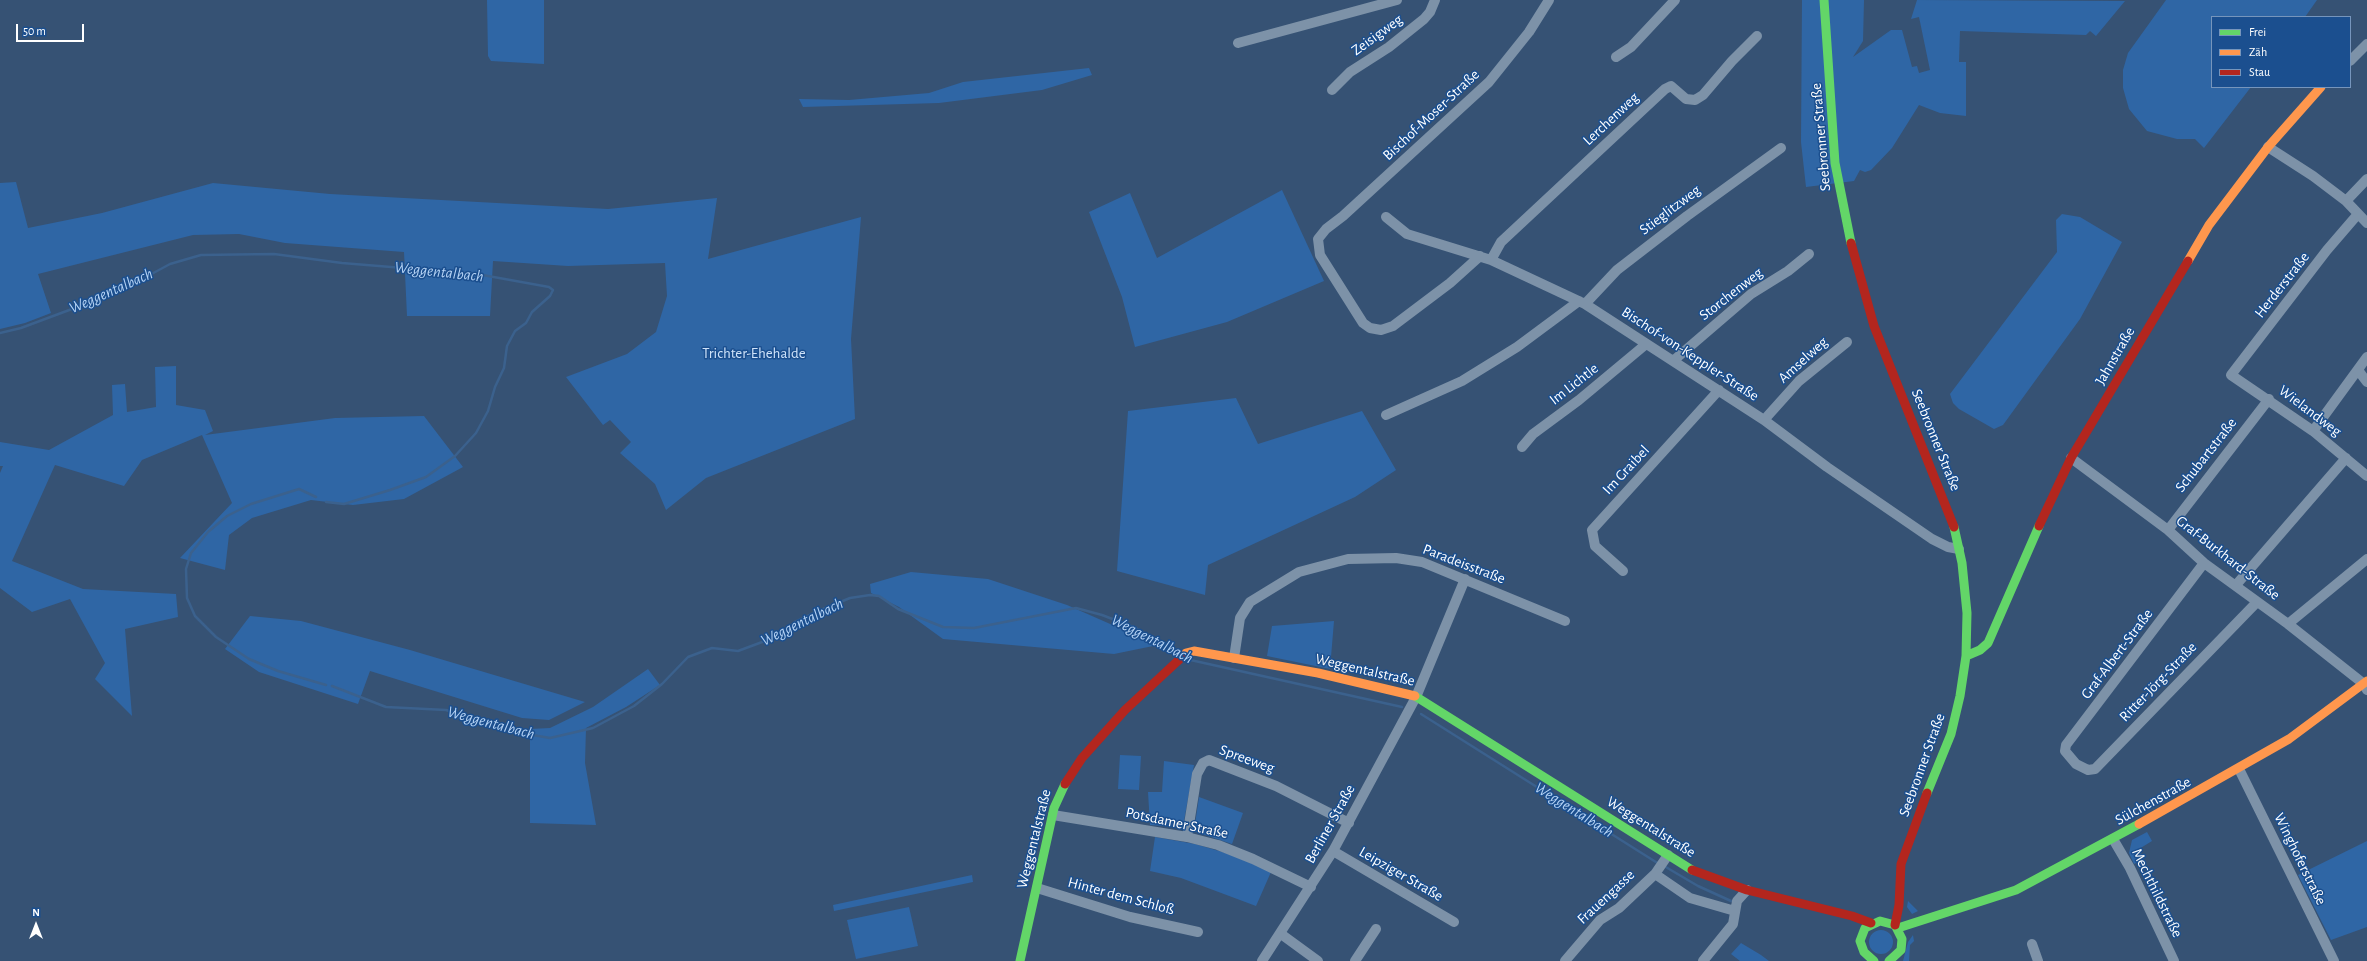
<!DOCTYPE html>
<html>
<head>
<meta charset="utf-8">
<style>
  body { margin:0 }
  #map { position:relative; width:2367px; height:961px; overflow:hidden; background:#365274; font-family:"Alegreya Sans",sans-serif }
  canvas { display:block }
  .legend { position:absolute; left:2211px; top:16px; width:140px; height:72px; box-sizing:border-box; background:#1b4f8f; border:1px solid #7695bc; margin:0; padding:5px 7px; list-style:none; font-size:12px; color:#fff }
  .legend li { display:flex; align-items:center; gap:8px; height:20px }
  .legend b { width:20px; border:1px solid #7695bc }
  .north { position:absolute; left:16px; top:905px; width:40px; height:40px; -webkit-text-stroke:3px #1b4f8f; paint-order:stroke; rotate:0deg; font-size:11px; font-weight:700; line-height:16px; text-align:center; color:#fff }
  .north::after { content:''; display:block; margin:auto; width:14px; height:18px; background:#fff; clip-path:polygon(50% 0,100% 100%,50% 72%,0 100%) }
  .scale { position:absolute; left:16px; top:24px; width:68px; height:18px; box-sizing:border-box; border:2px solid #fff; border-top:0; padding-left:5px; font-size:12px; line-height:14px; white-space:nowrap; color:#fff; -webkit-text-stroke:3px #1b4f8f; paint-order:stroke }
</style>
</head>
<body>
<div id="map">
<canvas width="2367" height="961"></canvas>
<ul class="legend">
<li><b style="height:5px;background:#63d668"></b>Frei</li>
<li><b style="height:5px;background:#ff974d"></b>Zäh</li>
<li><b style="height:5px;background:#b3261e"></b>Stau</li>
</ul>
<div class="north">N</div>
<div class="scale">50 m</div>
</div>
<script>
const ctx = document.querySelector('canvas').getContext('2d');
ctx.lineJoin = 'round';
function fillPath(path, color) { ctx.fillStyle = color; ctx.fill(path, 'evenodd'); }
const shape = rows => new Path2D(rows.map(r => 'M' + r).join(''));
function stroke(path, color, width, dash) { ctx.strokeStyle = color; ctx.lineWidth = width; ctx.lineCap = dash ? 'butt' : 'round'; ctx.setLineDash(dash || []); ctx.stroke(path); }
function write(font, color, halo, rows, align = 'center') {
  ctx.font = font + ' "Alegreya Sans",sans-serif'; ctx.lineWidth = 3; ctx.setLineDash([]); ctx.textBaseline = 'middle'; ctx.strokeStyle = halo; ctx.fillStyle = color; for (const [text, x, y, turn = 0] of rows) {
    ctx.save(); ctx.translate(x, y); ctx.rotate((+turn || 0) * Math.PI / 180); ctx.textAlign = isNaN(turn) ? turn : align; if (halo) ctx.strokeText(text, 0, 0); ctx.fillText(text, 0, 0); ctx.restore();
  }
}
const green = shape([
  [487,0,544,0,544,64,491,61,488,56],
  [1802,0,1864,0,1863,41,1853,57,1891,30,1902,30,1912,67,1917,66,1919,73,1930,70,1919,17,1911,19,1917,0,2125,1,2096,36,2090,31,2086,35,1960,31,1959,62,1966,62,1966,116,1940,113,1919,105,1892,148,1871,170,1865,172,1860,170,1854,181,1806,187,1801,142],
  [2166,0,2317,0,2305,17,2212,17,2212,87,2251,87,2204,148,2195,139,2177,139,2147,131,2129,109,2123,88,2123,70,2128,53],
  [1089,68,1092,75,1042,90,939,103,803,107,799,99,849,100,929,93,963,82],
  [16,182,28,228,102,213,213,183,330,194,608,209,717,198,708,259,861,217,851,339,855,419,706,478,666,510,655,484,620,453,631,442,610,420,603,425,566,377,627,354,656,332,667,296,665,263,568,266,493,261,490,316,407,316,404,252,285,243,239,234,193,235,38,274,51,313,25,323,0,329,0,183],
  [1282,190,1324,281,1227,322,1135,347,1122,297,1089,212,1130,193,1157,258],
  [2062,214,2080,217,2122,242,2080,319,2003,425,1994,429,1959,409,1953,403,1950,394,2057,252,2056,220],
  [176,366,176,405,205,410,213,431,205,435,335,418,424,416,463,467,404,499,353,505,311,500,252,518,229,535,225,570,180,558,232,503,202,435,142,460,124,486,55,465,12,561,83,589,176,594,178,617,125,629,132,716,95,679,105,663,70,599,32,612,0,588,0,473,3,466,0,466,0,442,49,450,113,415,112,385,125,384,127,412,156,407,155,367],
  [1236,398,1258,444,1362,411,1396,470,1355,497,1208,565,1205,595,1117,571,1128,411],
  [911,572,988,579,1067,605,1158,645,1114,654,943,639,899,607,871,593,870,584],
  [250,616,301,621,410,650,585,702,549,720,522,718,370,671,358,704,259,672,225,649],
  [1334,621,1330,669,1267,656,1272,626],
  [648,669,660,685,626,707,586,728,585,763,596,825,530,823,530,729,550,728,593,707],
  [1120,755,1141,756,1139,790,1118,789],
  [1164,761,1194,765,1184,821,1177,827,1150,825,1148,792,1162,792],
  [1199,797,1243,813,1232,844,1196,832,1195,824],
  [2147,832,2152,841,2139,849,2144,859,2134,864,2129,853,2132,840],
  [1155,837,1195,844,1236,856,1271,872,1256,906,1181,878,1150,871],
  [2367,841,2367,927,2331,940,2298,875],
  [972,875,973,882,834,911,833,905],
  [1908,901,1918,911,1912,914,1907,907],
  [909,907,918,946,856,959,847,920],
  '1869 942a12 12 0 1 1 24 0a12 12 0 1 1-24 0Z',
  [1913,935,1914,941,1910,945,1909,961,1903,961,1908,942],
  [1741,943,1761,955,1769,961,1740,961,1731,954]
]);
const stream = shape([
  [0,333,21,328,80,306,133,284,170,264,201,255,274,254,342,263,477,274,549,287,553,290,550,296,532,312,526,323,515,331,507,346,504,368,495,387,488,411,476,433,455,456,426,477,390,490,344,504,326,502],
  [316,497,299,489,251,504,227,516,208,532,191,553,186,569,187,598,195,616,216,637,249,659,278,671,326,685],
  [1186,659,1402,707],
  [332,686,386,707,446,710,515,732,550,738,593,728,634,706,662,684,688,657,712,648,738,651,781,635,795,622,816,612,850,598,870,595,879,596,898,609,943,627,974,628,1076,608,1102,615,1136,628,1178,654],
  [1421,714,1659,864],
  [1664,866,1698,886,1731,901]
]);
const street = shape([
  [1238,43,1397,0],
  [1616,57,1631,47,1675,0],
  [2350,61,2367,44],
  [1332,90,1350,72,1389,47,1424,19,1430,12,1435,0],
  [2268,147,2313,176,2346,201,2367,223],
  [2346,201,2367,179],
  [2358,214,2327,250,2231,375,2313,431,2367,476],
  [1386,217,1407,234,1491,260,1585,304,1764,420,1827,467,1932,539,1948,547,1959,549],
  [1480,256,1450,283,1393,326,1381,330,1370,328,1363,323,1320,255,1318,239,1326,229,1343,216,1489,82,1529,32,1549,0],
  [1491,260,1501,242,1665,89,1671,86,1686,99,1695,100,1703,95,1732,61,1757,36],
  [1585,304,1617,270,1687,216,1781,148],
  [1673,361,1751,294,1788,271,1809,254],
  [2358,370,2367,382],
  [1386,415,1462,381,1517,347,1579,301],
  [1764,420,1799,381,1847,342],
  [2313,431,2367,357],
  [1522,447,1533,434,1579,400,1645,345],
  [2071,458,2168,530,2204,563,2288,624,2364,684,2367,690],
  [2168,530,2269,399],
  [2204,563,2066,745,2065,751,2076,764,2088,770,2095,769,2257,602],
  [1623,571,1595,546,1592,530,1719,390],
  [2236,585,2346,458],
  [2288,624,2367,559],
  [1234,658,1240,618,1250,602,1299,572,1348,559,1396,558,1422,562,1565,621],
  [2239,769,2334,961],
  [1053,815,1187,837,1218,845,1253,859,1311,887],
  [1187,837,1197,774,1203,763,1209,760,1276,786,1349,823],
  [2113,839,2130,868,2174,961],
  [1333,851,1454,922],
  [1655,874,1690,898,1735,911],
  [1037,888,1130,917,1198,932],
  [1281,934,1318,961],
  [2032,944,2038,961],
  [1262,961,1333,851,1416,697,1465,579],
  [1355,961,1376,929],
  [1565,961,1600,920,1619,908,1655,874,1668,855],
  [1703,961,1733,924,1737,901,1747,890]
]);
const fast = shape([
  [1824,0,1835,163,1851,243],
  [1966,656,1980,650,1988,643,2039,526],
  [1415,696,1692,870],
  [1927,793,1951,734,1960,696,1966,656,1967,613,1962,563,1954,527],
  [1898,928,2016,890,2139,824],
  [1020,961,1054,808,1065,784],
  [1874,961,1864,952,1860,941,1865,928,1880,921,1895,925,1902,939,1901,950,1889,961]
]);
const slow = shape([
  [2188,261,2209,225,2268,147,2321,87],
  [1182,657,1186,653,1194,651,1318,673,1415,696],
  [2139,824,2289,739,2367,681]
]);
const jam = shape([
  [1851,243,1874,326,1954,527],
  [2039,526,2071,458,2188,261],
  [1065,784,1082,758,1125,710,1182,657],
  [1692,870,1747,890,1852,916,1871,923],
  [1895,925,1899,905,1901,864,1927,793]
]);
const streetNames = [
  ["Zeisigweg",1377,35,-36],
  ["Bischof-Moser-Straße",1431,115,-43],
  ["Lerchenweg",1611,119,-43],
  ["Seebronner Straße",1821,137,-95],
  ["Stieglitzweg",1670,210,-37],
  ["Herderstraße",2282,285,-52],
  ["Storchenweg",1731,294,-38],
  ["Bischof-von-Keppler-Straße",1690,354,33],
  ["Jahnstraße",2115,356,-60],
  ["Amselweg",1803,360,-42],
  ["Im Lichtle",1574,384,-38],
  ["Wielandweg",2310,411,37],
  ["Seebronner Straße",1936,440,68],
  ["Schubartstraße",2206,455,-52],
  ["Im Graibel",1626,470,-47],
  ["Graf-Burkhard-Straße",2228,558,38],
  ["Paradeisstraße",1464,564,21],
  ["Graf-Albert-Straße",2117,654,-53],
  ["Weggentalstraße",1365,670,13],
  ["Ritter-Jörg-Straße",2158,682,-46],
  ["Spreeweg",1247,759,20],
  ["Seebronner Straße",1922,765,-70],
  ["Sülchenstraße",2153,801,-29],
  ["Potsdamer Straße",1177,823,12],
  ["Berliner Straße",1330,824,-61],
  ["Weggentalstraße",1651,827,32],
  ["Weggentalstraße",1034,839,-76],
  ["Winghoferstraße",2300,859,64],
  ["Leipziger Straße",1401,874,30],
  ["Mechthildstraße",2157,893,64],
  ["Hinter dem Schloß",1121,896,15],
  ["Frauengasse",1606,897,-43]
];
const parkNames = [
  ["Trichter-Ehehalde",754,353]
];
const waterNames = [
  ["Weggentalbach",439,272,6],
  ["Weggentalbach",111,291,-24],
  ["Weggentalbach",802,622,-26],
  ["Weggentalbach",1152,639,27],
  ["Weggentalbach",491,723,15],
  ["Weggentalbach",1574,810,32]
];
fillPath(green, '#2f66a5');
stroke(stream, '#3b618d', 2.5);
stroke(street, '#7d92a8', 10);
stroke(fast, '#63d668', 9);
stroke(slow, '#ff974d', 9);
stroke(jam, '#b3261e', 9);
write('15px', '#fff', '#1b4f8f', streetNames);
write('15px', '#cfe3fa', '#1b4f8f', parkNames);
write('italic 16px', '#b5d3f5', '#1b4f8f', waterNames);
</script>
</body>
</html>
